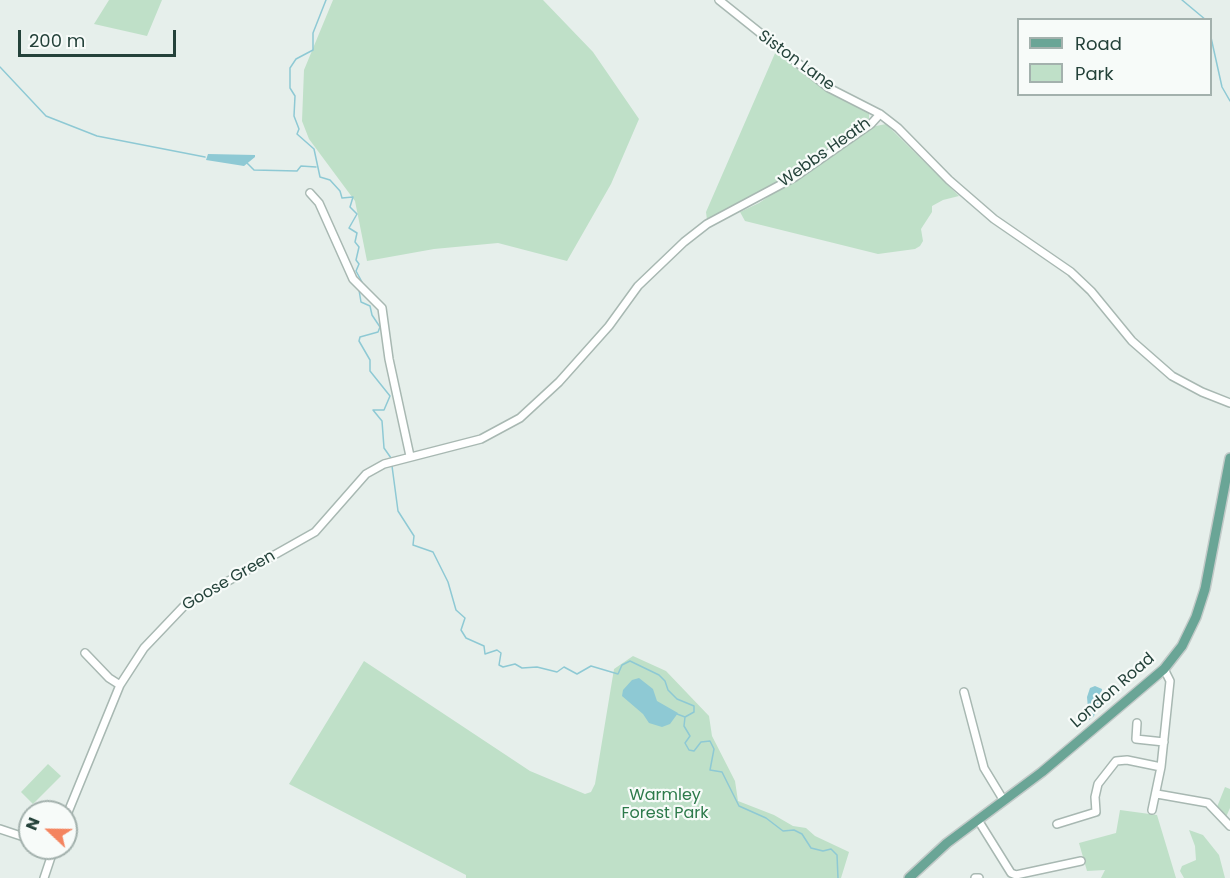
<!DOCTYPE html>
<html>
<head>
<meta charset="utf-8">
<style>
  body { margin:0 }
  #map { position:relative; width:1230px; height:878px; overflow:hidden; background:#e6efeb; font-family:Poppins,sans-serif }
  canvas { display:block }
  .legend { position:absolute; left:1017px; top:18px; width:195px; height:78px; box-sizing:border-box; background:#f7fbf9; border:2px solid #a3b1ad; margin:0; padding:8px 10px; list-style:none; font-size:18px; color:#24423a }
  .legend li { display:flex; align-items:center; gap:12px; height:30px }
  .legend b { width:30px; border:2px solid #a3b1ad }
  .north { position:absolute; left:18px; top:800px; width:60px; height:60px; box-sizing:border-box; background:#f7fbf9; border:2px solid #a3b1ad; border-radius:50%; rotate:292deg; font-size:16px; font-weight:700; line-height:24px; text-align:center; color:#24423a }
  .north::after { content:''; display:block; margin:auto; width:21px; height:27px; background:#f4845f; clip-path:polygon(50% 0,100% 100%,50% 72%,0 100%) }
  .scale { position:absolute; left:18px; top:30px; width:158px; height:27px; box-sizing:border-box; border:3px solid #24423a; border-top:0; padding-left:8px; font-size:18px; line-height:21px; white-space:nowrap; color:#24423a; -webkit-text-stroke:4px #f7fbf9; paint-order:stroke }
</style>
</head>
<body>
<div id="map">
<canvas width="1230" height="878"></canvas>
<ul class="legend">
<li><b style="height:8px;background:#6aa596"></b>Road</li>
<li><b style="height:16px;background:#bfe0c8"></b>Park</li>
</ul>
<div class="north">N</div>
<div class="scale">200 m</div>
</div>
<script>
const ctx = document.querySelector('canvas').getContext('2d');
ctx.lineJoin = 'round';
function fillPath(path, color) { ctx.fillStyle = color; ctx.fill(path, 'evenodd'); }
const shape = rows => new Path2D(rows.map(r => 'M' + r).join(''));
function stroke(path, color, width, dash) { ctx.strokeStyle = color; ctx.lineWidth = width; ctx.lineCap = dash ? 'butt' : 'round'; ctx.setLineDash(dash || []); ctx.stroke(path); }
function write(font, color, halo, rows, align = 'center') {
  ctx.font = font + ' Poppins,sans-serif'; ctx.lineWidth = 4.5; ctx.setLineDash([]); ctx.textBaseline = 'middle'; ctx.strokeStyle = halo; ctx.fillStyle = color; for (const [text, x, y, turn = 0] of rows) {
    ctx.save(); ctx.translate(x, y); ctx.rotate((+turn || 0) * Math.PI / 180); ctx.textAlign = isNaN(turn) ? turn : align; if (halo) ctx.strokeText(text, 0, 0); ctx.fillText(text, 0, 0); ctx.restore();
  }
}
const green = shape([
  [109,0,162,0,147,36,94,24],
  [333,0,543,0,593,52,639,119,611,184,567,261,498,243,434,249,367,261,355,201,309,139,302,121,304,70],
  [776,51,823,88,863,109,869,113,869,119,786,178,707,220,706,212],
  [886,124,959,196,943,200,932,206,932,212,921,229,923,241,920,246,915,249,878,254,745,221,740,212,759,203,871,127],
  [633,656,666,671,709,716,712,736,735,781,738,801,774,815,793,826,806,828,815,836,849,852,841,878,466,878,466,875,289,784,364,661,530,771,585,794,591,792,595,784,614,669],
  [48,764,61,776,33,804,21,792],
  [1225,787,1230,789,1230,808,1226,817,1217,807],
  [1120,810,1157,815,1176,878,1101,878,1105,870,1087,871,1079,843,1116,833],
  [1189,830,1203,835,1219,855,1225,878,1184,878,1180,871,1182,866,1196,860,1195,846]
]);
const water = shape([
  [208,154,255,155,255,157,244,166,206,160],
  [639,678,653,689,657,701,678,713,670,724,662,727,649,723,643,714,622,696,623,690,632,680],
  [1095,686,1102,689,1101,700,1094,716,1089,720,1087,697,1090,688]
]);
const stream = shape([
  [326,0,313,33,313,50,296,59,290,68,290,88,295,96,294,116,299,129,297,134,314,149,320,177,330,180,340,191,342,198,353,197,350,207,357,214,349,228,357,233,355,242,359,247,356,260,359,264,356,271,362,282],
  [1182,0,1206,20],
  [1210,33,1222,87,1230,101],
  [0,67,46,116,97,136,205,157],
  [247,163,254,170,297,171,301,166,316,167],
  [359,290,361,302,370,306,372,315,380,327,378,332,360,337,359,341,370,360,370,371,390,396,384,410,373,410,382,421,384,448,391,458],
  [392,466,398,511,414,536,413,545,433,552,448,582,456,610,465,618,461,630,466,638,484,646,485,654,497,650,501,653,499,665,503,667,515,664,522,668,537,667,557,672,564,667,577,674,591,666,618,674,622,665,630,661,659,675,665,681,668,690,677,699,694,706,694,712,685,717],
  [677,714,685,717,684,726,690,736,685,743,689,750,694,751,701,742,710,741,714,749,710,770,722,772,739,806,766,818,783,831,794,830,802,834,811,848,823,851,831,849,837,855,838,878]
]);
const minor = shape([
  [719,0,829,88,880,114,898,128,949,180,994,219,1071,272,1091,291,1132,341,1172,376,1202,392,1230,403],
  [310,193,319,203,353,279,382,308,389,359,410,456],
  [85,653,109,678,120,685],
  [964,692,984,768,1004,801],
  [1137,723,1136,739,1164,742],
  [1157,794,1208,803,1230,826],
  [1152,810,1161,767,1170,681,1164,669],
  [66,817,120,685,144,648,184,606,315,532,366,474,384,464,481,439,520,418,559,382,609,326,638,286,684,242,707,224,795,177,871,124,880,114],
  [978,820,1011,873,1016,875,1081,861],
  [1057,824,1096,812,1095,797,1098,784,1116,761,1127,760,1161,767],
  [0,829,30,839],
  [44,878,54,848],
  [975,878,979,878]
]);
const major = shape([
  [909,878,947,843,1042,772,1105,719,1164,669,1182,646,1196,617,1205,589,1230,458]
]);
const streetNames = [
  ["Siston Lane",796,61,36],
  ["Webbs Heath",825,153,-35],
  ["Goose Green",229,581,-30],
  ["London Road",1113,691,-41]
];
const parkNames = [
  ["Warmley",665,796],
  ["Forest Park",665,814]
];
fillPath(green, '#bfe0c8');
fillPath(water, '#8ec9d4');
stroke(stream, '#8ec9d4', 1.5);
stroke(minor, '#a8b8b2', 10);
stroke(major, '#c2cac8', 12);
stroke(minor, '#fff', 7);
stroke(major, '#6aa596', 9);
write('16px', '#24423a', '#f7fbf9', streetNames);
write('16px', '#2d7a4b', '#f7fbf9', parkNames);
</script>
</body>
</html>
